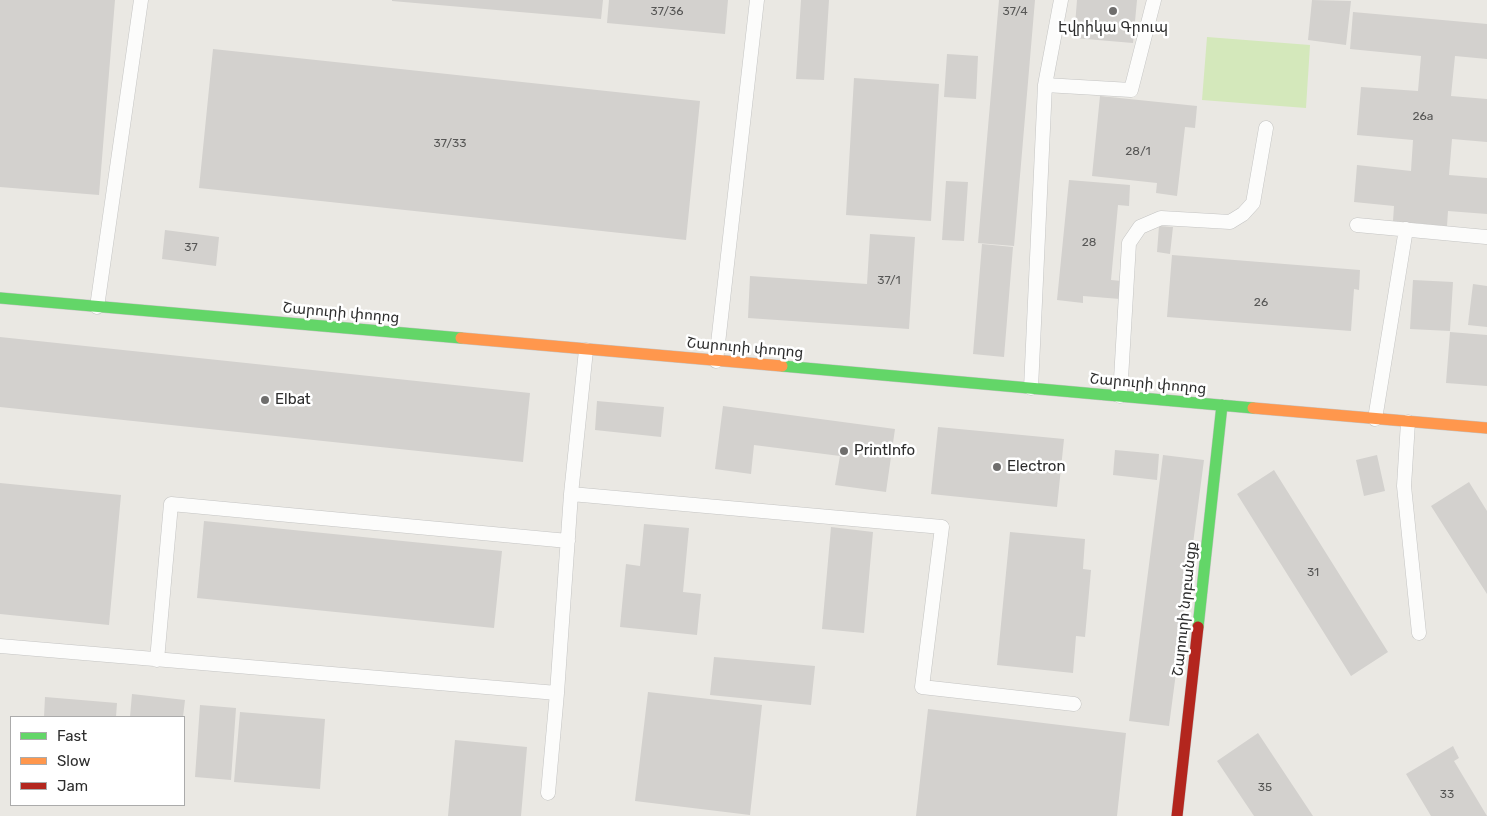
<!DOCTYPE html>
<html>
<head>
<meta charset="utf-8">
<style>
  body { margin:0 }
  #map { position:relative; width:1487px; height:816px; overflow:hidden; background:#eae8e3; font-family:Rubik,sans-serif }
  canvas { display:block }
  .legend { position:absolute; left:10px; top:716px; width:175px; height:90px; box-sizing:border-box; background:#fff; border:1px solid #ababab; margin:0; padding:6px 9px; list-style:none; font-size:15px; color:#2d2d2d }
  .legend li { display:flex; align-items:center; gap:10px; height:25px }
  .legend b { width:25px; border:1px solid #ababab }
</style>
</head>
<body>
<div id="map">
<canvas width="1487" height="816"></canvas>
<ul class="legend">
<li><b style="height:6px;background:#63d668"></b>Fast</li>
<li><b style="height:6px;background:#ff974d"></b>Slow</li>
<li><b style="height:6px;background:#b3261e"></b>Jam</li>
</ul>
</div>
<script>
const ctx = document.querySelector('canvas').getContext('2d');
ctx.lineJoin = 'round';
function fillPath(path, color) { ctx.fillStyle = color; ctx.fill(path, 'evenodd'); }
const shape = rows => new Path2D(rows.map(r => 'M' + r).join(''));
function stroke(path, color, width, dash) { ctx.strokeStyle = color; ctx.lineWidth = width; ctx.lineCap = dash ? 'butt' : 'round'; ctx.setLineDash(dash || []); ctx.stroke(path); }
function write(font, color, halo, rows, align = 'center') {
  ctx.font = font + ' Rubik,"Noto Sans Armenian",sans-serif'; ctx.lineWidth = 5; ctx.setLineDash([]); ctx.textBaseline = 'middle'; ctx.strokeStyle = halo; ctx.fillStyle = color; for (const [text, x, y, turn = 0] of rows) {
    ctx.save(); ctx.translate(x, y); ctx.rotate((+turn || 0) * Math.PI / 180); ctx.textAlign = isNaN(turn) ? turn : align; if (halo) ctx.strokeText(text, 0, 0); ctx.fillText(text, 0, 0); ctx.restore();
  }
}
const pitch = shape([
  [1207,37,1310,45,1306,108,1202,100]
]);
const building = shape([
  [0,0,115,0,99,195,0,187],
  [392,0,603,0,601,19,392,1],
  [609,0,728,0,725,34,607,23],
  [801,0,829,0,824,80,796,79],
  [999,0,1035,0,1014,246,978,243],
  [1077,0,1137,0,1133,43,1074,38],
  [1312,0,1351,1,1346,45,1308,40],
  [1353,12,1487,24,1487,59,1455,56,1451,96,1487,99,1487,142,1452,139,1449,175,1487,178,1487,214,1448,211,1447,226,1393,221,1394,206,1354,202,1357,165,1411,171,1413,140,1357,135,1361,87,1418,91,1421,56,1350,49],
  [213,49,700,101,686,240,199,188],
  [947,54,978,56,976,99,944,97],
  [854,78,939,84,931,221,846,215],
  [1100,96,1197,106,1195,128,1185,127,1177,196,1156,193,1157,183,1092,176],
  [1069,180,1130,185,1129,206,1118,205,1111,280,1122,281,1120,299,1083,296,1083,303,1057,300],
  [946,181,968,182,964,241,942,240],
  [1159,226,1173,227,1170,254,1157,252],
  [165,230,219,237,216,266,162,259],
  [870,234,915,237,909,329,748,318,750,276,867,284],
  [982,244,1013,247,1004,357,973,354],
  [1172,255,1360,270,1359,290,1354,289,1351,331,1167,317],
  [1413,280,1453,282,1450,331,1410,329],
  [1473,284,1487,286,1487,327,1468,325],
  [1450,332,1487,335,1487,386,1446,383],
  [0,337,530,393,523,462,0,407],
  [597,401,664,407,661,437,595,430],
  [723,406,895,429,886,492,835,485,840,456,754,445,751,474,715,469],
  [938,427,1064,439,1057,507,931,494],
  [1115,450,1159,454,1157,480,1113,475],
  [1163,455,1204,460,1169,726,1129,721],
  [1377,455,1385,491,1364,496,1356,460],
  [1274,470,1388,652,1351,676,1237,494],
  [1469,482,1487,511,1487,594,1431,506],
  [0,483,121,495,109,625,0,614],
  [204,521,502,551,494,628,197,598],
  [644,524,689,528,683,592,701,594,697,635,620,627,626,564,640,566],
  [831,527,873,532,864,633,822,629],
  [1010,532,1085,539,1083,569,1091,570,1085,637,1076,636,1073,673,997,665],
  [714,657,815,666,811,705,710,695],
  [648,692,762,705,750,815,635,801],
  [132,694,185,700,183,717,130,717],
  [45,697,117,703,116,717,44,717],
  [200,705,236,708,231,780,195,777],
  [928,709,1126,733,1117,816,916,816],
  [240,712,325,719,320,789,234,782],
  [1258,733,1313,816,1254,816,1217,761],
  [455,740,527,747,521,816,448,816],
  [1453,746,1459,758,1454,761,1487,816,1431,816,1406,774]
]);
const lane = shape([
  [1045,85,1131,90,1154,0],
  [1357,225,1486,237],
  [97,307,141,0],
  [716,361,757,0],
  [1031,388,1045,85,1061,0],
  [1120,396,1129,243,1140,227,1161,218,1230,222,1243,214,1253,203,1266,128],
  [1375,419,1406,229],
  [1408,422,1404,486,1419,633],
  [571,494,942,527,922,687,1074,704],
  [0,646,557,693],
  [157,660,171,504,568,541],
  [548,793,557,693,571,494,586,350]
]);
const fast = shape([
  [0,298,461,338],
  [782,366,1253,408],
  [1198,627,1222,405]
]);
const slow = shape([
  [461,338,782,366],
  [1253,408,1487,428]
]);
const jam = shape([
  [1177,816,1198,627]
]);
const markers = [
  [1113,11,5,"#6f6e6d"],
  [265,400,5,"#6f6e6d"],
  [844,451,5,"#6f6e6d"],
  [997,467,5,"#6f6e6d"]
];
const numberNames = [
  ["37/36",667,12],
  ["37/4",1015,12],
  ["26a",1423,117],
  ["37/33",450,144],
  ["28/1",1138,152],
  ["28",1089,243],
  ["37",191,248],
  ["37/1",889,281],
  ["26",1261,303],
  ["31",1313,573],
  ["35",1265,788],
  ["33",1447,795]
];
const poiNames = [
  ["Էվրիկա Գրուպ",1113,28,"center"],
  ["Elbat",275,400],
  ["PrintInfo",854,451],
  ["Electron",1007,467]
];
const streetNames = [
  ["Շարուրի փողոց",341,313,5],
  ["Շարուրի փողոց",745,348,5],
  ["Շարուրի փողոց",1148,384,5],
  ["Շարուրի նրբանցք",1185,609,-84]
];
fillPath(pitch, '#d4e8bb');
fillPath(building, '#d3d1ce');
stroke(lane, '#c4c4c3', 15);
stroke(fast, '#c4c4c3', 12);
stroke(slow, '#c4c4c3', 12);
stroke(jam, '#c4c4c3', 12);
stroke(lane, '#fcfcfb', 14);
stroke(fast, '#63d668', 11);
stroke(slow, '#ff974d', 11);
stroke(jam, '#b3261e', 11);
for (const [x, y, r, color] of markers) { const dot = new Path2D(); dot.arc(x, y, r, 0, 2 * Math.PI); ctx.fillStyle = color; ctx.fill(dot); stroke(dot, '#fff', 2); }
write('12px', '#575756', null, numberNames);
write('15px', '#2d2d2d', '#fff', poiNames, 'left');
write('15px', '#2d2d2d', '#fff', streetNames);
</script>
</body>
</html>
